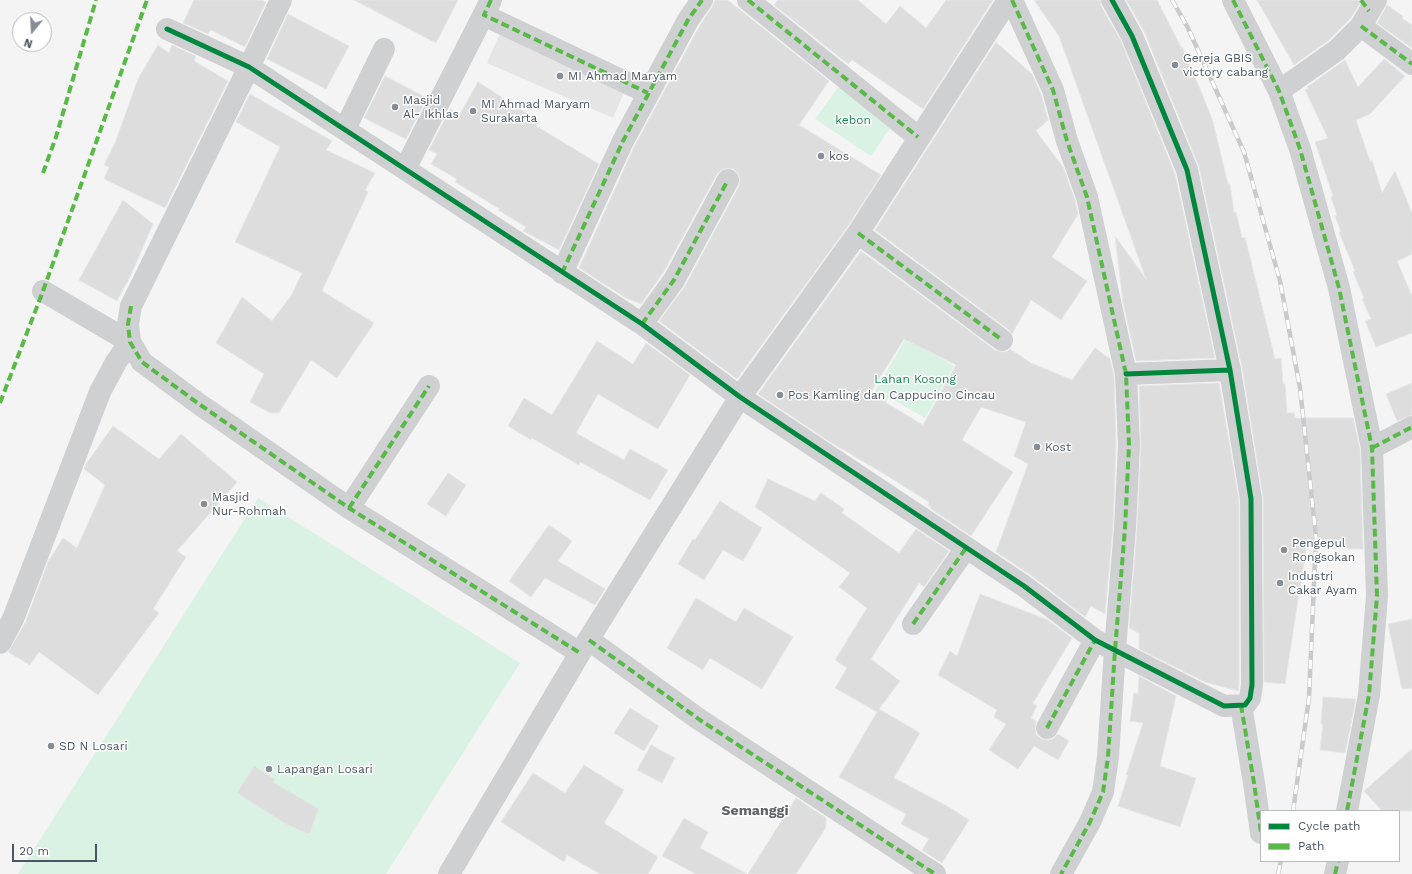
<!DOCTYPE html>
<html>
<head>
<meta charset="utf-8">
<style>
  body { margin:0 }
  #map { position:relative; width:1412px; height:874px; overflow:hidden; background:#f4f4f4; font-family:"Work Sans",sans-serif }
  canvas { display:block }
  .legend { position:absolute; left:1260px; top:810px; width:140px; height:52px; box-sizing:border-box; background:#fff; border:1px solid #b7bbc0; margin:0; padding:5px 7px; list-style:none; font-size:12px; color:#4a5661 }
  .legend li { display:flex; align-items:center; gap:8px; height:20px }
  .legend b { width:20px; border:1px solid #b7bbc0 }
  .north { position:absolute; left:12px; top:12px; width:40px; height:40px; box-sizing:border-box; background:#fff; border:1px solid #b7bbc0; border-radius:50%; rotate:198deg; font-size:11px; font-weight:700; line-height:16px; text-align:center; color:#4a5661 }
  .north::after { content:''; display:block; margin:auto; width:14px; height:18px; background:#868d94; clip-path:polygon(50% 0,100% 100%,50% 72%,0 100%) }
  .scale { position:absolute; left:12px; top:844px; width:85px; height:18px; box-sizing:border-box; border:2px solid #4a5661; border-top:0; padding-left:5px; font-size:12px; line-height:14px; white-space:nowrap; color:#4a5661; -webkit-text-stroke:3px #fff; paint-order:stroke }
</style>
</head>
<body>
<div id="map">
<canvas width="1412" height="874"></canvas>
<ul class="legend">
<li><b style="height:5px;background:#00873e"></b>Cycle path</li>
<li><b style="height:5px;background:#58b947"></b>Path</li>
</ul>
<div class="north">N</div>
<div class="scale">20 m</div>
</div>
<script>
const ctx = document.querySelector('canvas').getContext('2d');
ctx.lineJoin = 'round';
function fillPath(path, color) { ctx.fillStyle = color; ctx.fill(path, 'evenodd'); }
const shape = rows => new Path2D(rows.map(r => 'M' + r).join(''));
function stroke(path, color, width, dash) { ctx.strokeStyle = color; ctx.lineWidth = width; ctx.lineCap = dash ? 'butt' : 'round'; ctx.setLineDash(dash || []); ctx.stroke(path); }
function write(font, color, halo, rows, align = 'center') {
  ctx.font = font + ' "Work Sans",sans-serif'; ctx.lineWidth = 3; ctx.setLineDash([]); ctx.textBaseline = 'middle'; ctx.strokeStyle = halo; ctx.fillStyle = color; for (const [text, x, y, turn = 0] of rows) {
    ctx.save(); ctx.translate(x, y); ctx.rotate((+turn || 0) * Math.PI / 180); ctx.textAlign = isNaN(turn) ? turn : align; if (halo) ctx.strokeText(text, 0, 0); ctx.fillText(text, 0, 0); ctx.restore();
  }
}
const education = shape([
  [501,31,627,86,613,118,487,63]
]);
const green = shape([
  [840,85,894,122,871,156,815,119],
  [906,338,954,366,925,418,889,397,856,455,843,447],
  [258,498,520,663,386,874,18,874]
]);
const building = shape([
  [194,0,261,0,266,2,245,47,211,30,208,34,183,23,194,0],
  [354,0,458,0,436,43,354,0],
  [715,0,727,0,739,9,829,81,799,125,881,175,848,226,737,379,659,321,685,286,739,186,740,179,738,173,734,169,727,168,721,170,717,174,663,273,641,304,626,298,579,268,634,147,699,27,712,7,715,0],
  [778,0,858,0,886,24,900,6,926,28,946,0,993,0,923,109,852,60,848,64,774,5,778,0],
  [1034,0,1100,0,1101,6,1121,41,1175,174,1215,358,1136,361,1123,302,1115,236,1146,279,1059,36,1034,0],
  [1126,0,1157,0,1181,47,1182,47,1203,96,1213,122,1228,184,1230,184,1234,213,1236,212,1242,238,1245,237,1275,359,1281,358,1283,384,1285,384,1287,413,1294,413,1295,418,1353,418,1360,449,1363,549,1306,548,1285,684,1264,682,1263,497,1242,367,1199,167,1144,31,1126,0],
  [1257,0,1362,0,1351,18,1329,40,1294,65,1257,0],
  [1387,5,1403,16,1402,18,1412,25,1412,48,1377,23,1387,5],
  [288,14,349,46,326,89,267,59,288,14],
  [996,42,1032,74,1041,94,1048,120,1036,131,1063,167,1075,200,1078,214,1052,257,1087,281,1061,320,1031,300,1012,334,1009,330,875,230,996,42],
  [158,45,169,53,172,45,196,56,194,61,228,81,165,208,104,179,109,167,104,165,115,143,138,79,158,45],
  [1384,59,1405,76,1370,114,1356,120,1370,161,1372,160,1382,193,1395,171,1412,213,1412,254,1397,261,1412,296,1412,333,1376,347,1365,321,1371,319,1362,299,1364,298,1353,272,1355,271,1339,232,1341,232,1335,216,1337,215,1331,197,1333,196,1315,142,1328,138,1305,90,1308,89,1307,87,1345,60,1358,87,1384,59],
  [385,76,427,98,406,139,364,118,385,76],
  [478,82,539,121,536,126,599,164,559,250,523,231,526,227,498,210,500,209,455,182,457,179,431,164,437,154,429,150,450,109,460,114,478,82],
  [250,94,332,141,326,150,375,173,365,190,368,192,322,291,374,323,337,378,311,360,279,413,270,413,250,402,264,374,216,343,242,297,272,321,291,296,302,273,235,242,280,147,236,122,250,94],
  [123,200,153,224,130,277,117,301,79,280,123,200],
  [861,251,995,350,1001,352,1007,352,1010,349,1031,363,1072,380,1095,348,1110,359,1114,376,1116,445,1113,527,1105,614,1091,606,1085,617,1032,576,996,552,1028,464,1014,456,1026,422,981,407,962,440,1013,472,971,536,930,508,931,507,928,505,929,502,881,472,830,442,758,394,861,251],
  [904,339,956,365,923,425,870,393,904,339],
  [597,341,633,364,646,343,690,375,658,429,598,394,576,433,624,460,630,449,668,470,650,500,580,462,579,465,532,438,531,440,508,426,524,398,552,415,597,341],
  [1219,383,1239,500,1239,684,1238,691,1205,682,1139,649,1139,633,1129,628,1137,529,1141,446,1139,386,1219,383],
  [1412,383,1412,415,1397,421,1386,394,1412,383],
  [113,426,159,459,181,434,237,482,177,551,186,557,153,609,159,613,98,695,39,652,30,665,8,652,25,623,48,562,63,538,77,548,105,485,84,469,86,464,113,426],
  [448,473,466,485,446,516,427,504,448,473],
  [768,479,815,501,821,493,844,509,842,513,899,553,916,529,949,551,924,587,919,583,871,659,900,681,879,709,920,733,894,778,947,806,969,820,942,863,922,850,929,839,901,824,906,814,839,777,877,712,835,688,847,668,835,660,867,608,839,587,850,573,755,507,768,479],
  [720,501,762,528,743,561,723,550,704,580,678,564,693,539,695,540,720,501],
  [549,525,572,541,558,561,605,589,595,605,545,578,531,597,509,581,549,525],
  [980,594,1046,619,1072,638,1033,703,1037,706,1031,718,1036,721,1035,729,1036,734,1041,739,1048,740,1053,739,1058,734,1069,741,1058,760,1034,746,1018,769,989,750,1006,724,994,717,997,710,938,675,950,651,957,656,980,594],
  [696,598,736,622,744,608,793,637,762,689,710,658,703,670,667,648,696,598],
  [1412,619,1412,688,1402,689,1388,624,1412,619],
  [1139,676,1176,696,1160,766,1196,778,1180,827,1118,806,1128,775,1126,775,1143,723,1130,721,1134,693,1138,694,1139,676],
  [1323,697,1356,699,1345,753,1320,750,1323,724,1321,724,1323,697],
  [630,708,659,726,644,751,614,733,630,708],
  [651,745,675,758,662,783,637,770,651,745],
  [1412,749,1412,811,1382,811,1364,791,1412,749],
  [584,765,624,790,604,823,658,857,648,874,600,874,567,855,564,862,501,822,533,773,565,793,584,765],
  [254,766,275,779,273,782,319,809,309,834,286,824,237,793,254,766],
  [796,798,826,818,826,827,807,857,796,874,748,874,796,798],
  [684,818,708,832,700,848,747,874,696,874,662,856,684,818]
]);
const minor = shape([
  [281,0,249,67,131,306,128,324,130,342,142,362,199,404,349,508,580,653],
  [748,0,918,137],
  [1012,0,1053,90,1067,141,1087,197,1126,374,1129,445,1125,528,1115,650,1108,757,1103,792,1090,822,1061,874],
  [1233,0,1279,91,1300,149,1339,288,1372,448,1377,596,1369,695,1347,811],
  [484,15,648,93],
  [1361,26,1412,64],
  [167,29,249,67,642,324,740,397,1024,586,1095,640,1224,706,1245,705,1250,698,1252,685,1251,499,1230,370,1187,170,1132,36,1112,0],
  [1279,91,1337,50,1361,26,1376,0],
  [345,129,384,49],
  [405,169,491,0],
  [858,233,1002,340],
  [562,273,623,141,688,20,702,0],
  [642,324,674,280,728,180],
  [1126,374,1230,370],
  [1372,448,1412,427],
  [349,508,429,386],
  [913,624,966,548],
  [589,640,700,720,935,874],
  [0,643,13,619,100,392,116,362,130,342,43,291],
  [1241,705,1254,783,1261,833],
  [1047,728,1095,640],
  [449,874,580,653,740,397,858,233,1008,0],
  [1335,874,1338,861]
]);
const rail = shape([
  [1172,0,1188,28,1244,152,1280,281,1300,388,1316,537,1309,698,1293,811],
  [1278,874,1281,861]
]);
const quiet = shape([
  [491,0,484,15,648,93],
  [748,0,918,137],
  [1012,0,1053,90,1067,141,1087,197,1126,374,1129,445,1125,528,1115,650,1108,757,1103,792,1090,822,1061,874],
  [1233,0,1279,91,1300,149,1339,288,1372,448,1377,596,1369,695,1347,811],
  [1361,0,1369,11],
  [1361,26,1412,64],
  [43,173,56,137,96,0],
  [858,233,1002,340],
  [562,273,623,141,688,20,702,0],
  [131,306,128,324,130,342,142,362,199,404,349,508,580,653],
  [642,324,674,280,728,180],
  [0,403,43,291,147,0],
  [1372,448,1412,427],
  [349,508,429,386],
  [913,624,966,548],
  [589,640,700,720,935,874],
  [1241,705,1254,783,1261,833],
  [1047,728,1095,640],
  [1335,874,1338,861]
]);
const cycleway = shape([
  [167,29,249,67,642,324,740,397,1024,586,1095,640,1224,706,1245,705,1250,698,1252,685,1251,499,1230,370,1187,170,1132,36,1112,0],
  [1126,374,1230,370]
]);
const markers = [
  [1175,65,4,"#868d94"],
  [560,76,4,"#868d94"],
  [395,107,4,"#868d94"],
  [473,111,4,"#868d94"],
  [821,156,4,"#868d94"],
  [780,395,4,"#868d94"],
  [1037,447,4,"#868d94"],
  [204,504,4,"#868d94"],
  [1284,550,4,"#868d94"],
  [1280,583,4,"#868d94"],
  [51,746,4,"#868d94"],
  [269,769,4,"#868d94"]
];
const poiNames = [
  ["Gereja GBIS",1183,58],
  ["victory cabang",1183,72],
  ["MI Ahmad Maryam",568,76],
  ["Masjid",403,100],
  ["Al- Ikhlas",403,114],
  ["MI Ahmad Maryam",481,104],
  ["Surakarta",481,118],
  ["kos",829,156],
  ["Pos Kamling dan Cappucino Cincau",788,395],
  ["Kost",1045,447],
  ["Masjid",212,497],
  ["Nur-Rohmah",212,511],
  ["Pengepul",1292,543],
  ["Rongsokan",1292,557],
  ["Industri",1288,576],
  ["Cakar Ayam",1288,590],
  ["SD N Losari",59,746],
  ["Lapangan Losari",277,769]
];
const parkNames = [
  ["kebon",853,120],
  ["Lahan Kosong",915,379]
];
const quarterNames = [
  ["Semanggi",755,811]
];
fillPath(education, '#e6e5e6');
fillPath(green, '#d9f2e3');
fillPath(building, '#ddddde');
stroke(building, '#e5e6e7', 1);
stroke(minor, '#ced0d2', 22);
stroke(rail, '#c9cacc', 4.5);
stroke(rail, '#fff', 3, [9]);
stroke(quiet, '#58b947', 4, [8, 4]);
stroke(cycleway, '#00873e', 5);
for (const [x, y, r, color] of markers) { const dot = new Path2D(); dot.arc(x, y, r, 0, 2 * Math.PI); ctx.fillStyle = color; ctx.fill(dot); stroke(dot, '#fff', 1.5); }
write('12px', '#4a5661', '#fff', poiNames, 'left');
write('12px', '#17864f', '#fff', parkNames);
write('bold 14px', '#5f6368', '#fff', quarterNames);
</script>
</body>
</html>
